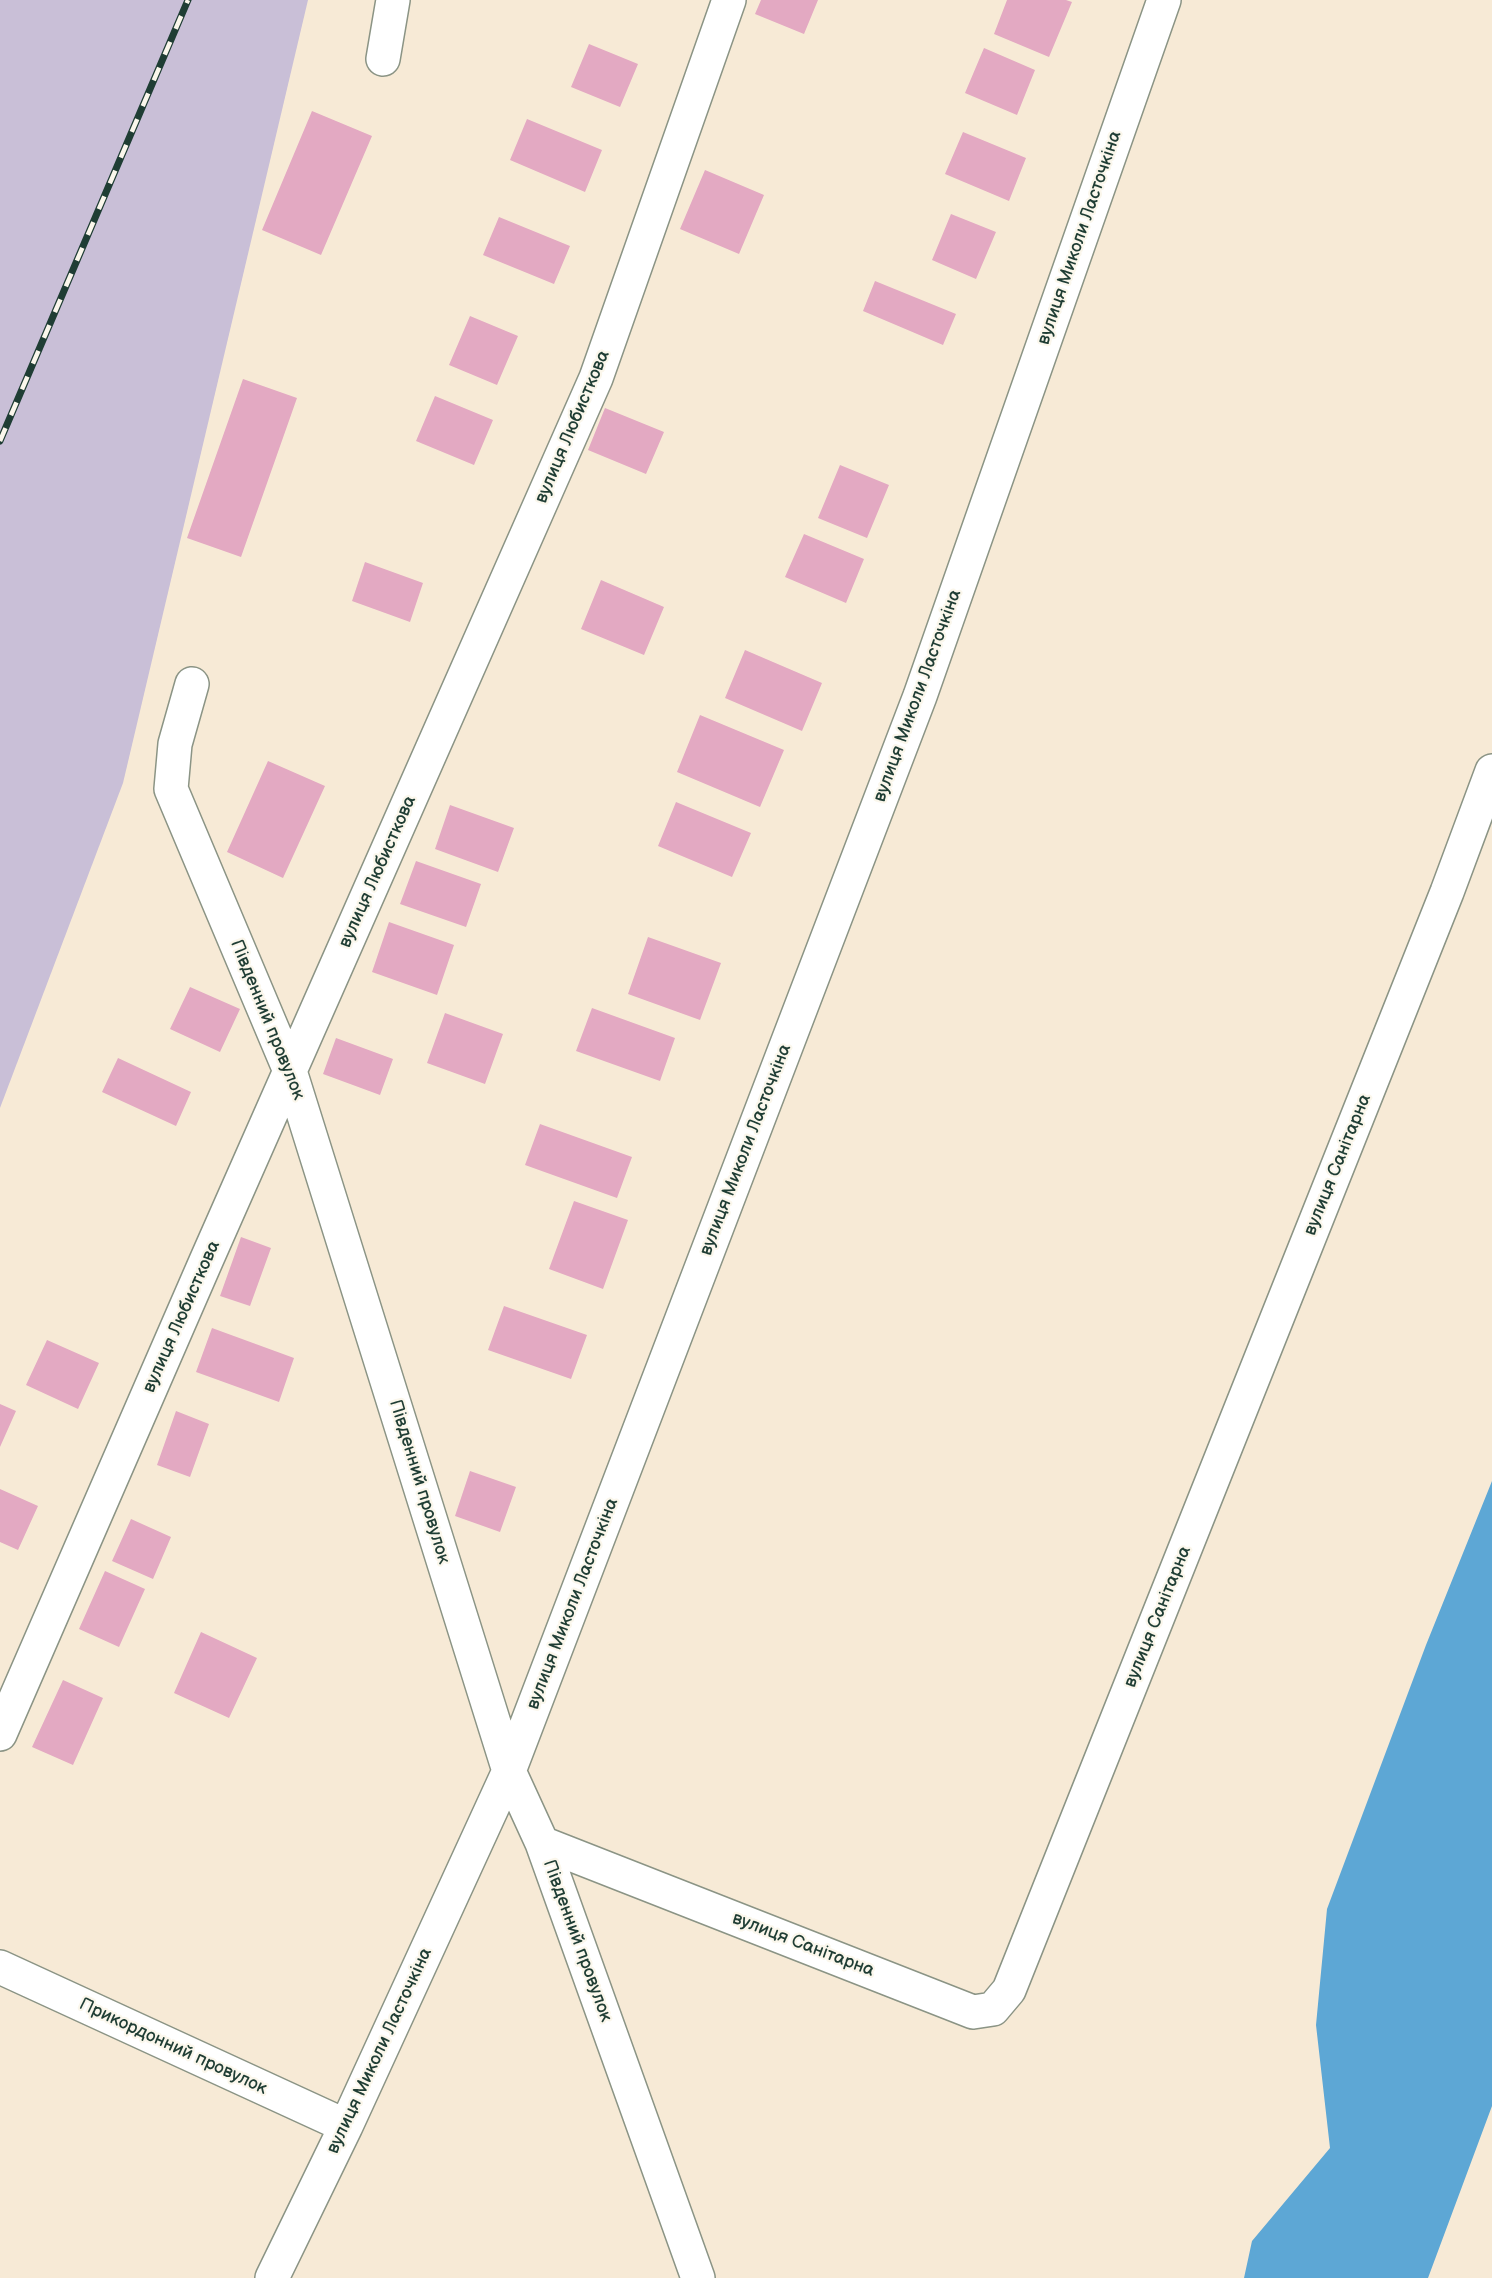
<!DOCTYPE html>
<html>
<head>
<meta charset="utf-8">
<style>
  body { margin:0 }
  canvas { display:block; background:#f7ead6 }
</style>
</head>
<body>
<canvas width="1492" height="2278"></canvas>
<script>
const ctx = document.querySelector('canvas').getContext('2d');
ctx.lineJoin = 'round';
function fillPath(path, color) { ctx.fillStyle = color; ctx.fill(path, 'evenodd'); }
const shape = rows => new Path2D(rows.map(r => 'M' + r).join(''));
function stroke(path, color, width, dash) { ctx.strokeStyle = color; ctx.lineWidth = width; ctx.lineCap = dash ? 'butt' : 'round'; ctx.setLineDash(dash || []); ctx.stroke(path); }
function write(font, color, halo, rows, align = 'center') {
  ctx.font = font + ' "Balsamiq Sans",sans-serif'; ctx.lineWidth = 4.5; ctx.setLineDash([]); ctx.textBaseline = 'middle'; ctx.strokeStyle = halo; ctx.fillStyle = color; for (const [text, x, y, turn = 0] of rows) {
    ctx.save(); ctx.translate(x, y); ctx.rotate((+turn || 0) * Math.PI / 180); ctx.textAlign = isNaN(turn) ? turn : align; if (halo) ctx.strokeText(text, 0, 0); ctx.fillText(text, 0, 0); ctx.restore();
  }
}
const industrial = shape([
  [0,0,308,0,123,783,0,1108]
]);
const water = shape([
  [1492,1481,1492,2106,1428,2278,1244,2278,1252,2241,1330,2148,1316,2025,1327,1909,1426,1645]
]);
const building = shape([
  [761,0,818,0,804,34,755,14],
  [1007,0,1066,0,1072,2,1049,57,994,34],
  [589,44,638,64,620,107,571,87],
  [984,48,1035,70,1017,115,965,93],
  [312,111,372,136,321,255,262,230],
  [527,119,602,150,585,192,510,160],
  [963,132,1026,158,1009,201,945,174],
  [705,170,764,195,739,254,680,229],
  [951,214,996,232,976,279,932,260],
  [499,217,570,246,554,284,483,255],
  [875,281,956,314,943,345,863,311],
  [470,316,518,336,497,385,449,365],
  [243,379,297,398,241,557,187,538],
  [435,396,493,420,474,465,416,441],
  [605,408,664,432,646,474,588,450],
  [840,465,889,485,867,538,818,518],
  [804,534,864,559,846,603,785,577],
  [365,562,423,583,410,622,352,601],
  [601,580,664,607,644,655,581,629],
  [745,650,822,683,802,731,725,698],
  [700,715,784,750,760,807,677,772],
  [268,761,325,786,283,878,227,852],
  [676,802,751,833,732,877,658,846],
  [450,805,514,828,498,872,435,849],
  [416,861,481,884,466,927,400,904],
  [389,922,454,945,437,995,372,972],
  [648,937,721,963,700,1020,628,994],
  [190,987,240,1009,220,1052,170,1029],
  [592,1008,675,1038,660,1081,576,1051],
  [445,1013,503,1034,485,1084,427,1063],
  [336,1038,393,1059,380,1095,323,1074],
  [118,1058,191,1092,176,1126,102,1092],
  [540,1124,632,1157,617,1198,525,1165],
  [574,1201,628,1220,603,1289,549,1269],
  [241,1237,271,1248,250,1306,220,1296],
  [504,1306,587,1335,571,1379,488,1350],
  [212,1328,294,1358,279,1402,196,1372],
  [47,1340,99,1363,78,1409,26,1385],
  [0,1404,16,1411,0,1447],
  [176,1411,209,1424,190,1477,157,1465],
  [470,1471,516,1487,500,1532,455,1516],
  [0,1489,38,1506,18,1550,0,1542],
  [131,1519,171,1537,153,1579,112,1561],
  [105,1571,145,1589,119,1647,79,1629],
  [201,1632,257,1658,229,1718,174,1693],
  [63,1680,103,1698,73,1765,32,1747]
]);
const minor = shape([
  [383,59,393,0],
  [192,684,175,744,171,789,290,1071,509,1771,542,1843,698,2278],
  [0,1734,206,1261,596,378,729,0],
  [542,1843,973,2012,993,2009,1009,1990,1447,892,1492,771],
  [0,1967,346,2126],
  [272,2278,346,2126,509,1771,920,696,1164,0]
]);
const rail = shape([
  [0,441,188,0]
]);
const streetNames = [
  ["вулиця Миколи Ласточкіна",1080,238,-71],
  ["вулиця Любисткова",573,427,-67],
  ["вулиця Миколи Ласточкіна",918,696,-70],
  ["вулиця Любисткова",378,872,-66],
  ["Південний провулок",267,1020,68],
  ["вулиця Миколи Ласточкіна",746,1150,-69],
  ["вулиця Санітарна",1338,1165,-68],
  ["вулиця Любисткова",182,1317,-66],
  ["Південний провулок",419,1482,73],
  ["вулиця Миколи Ласточкіна",573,1604,-69],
  ["вулиця Санітарна",1158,1617,-68],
  ["Південний провулок",577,1941,70],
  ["вулиця Санітарна",803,1945,21],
  ["Прикордонний провулок",173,2047,25],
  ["вулиця Миколи Ласточкіна",380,2051,-65]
];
fillPath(industrial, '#c9bfd7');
fillPath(water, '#5da7d5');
fillPath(building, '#e3a9c2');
stroke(minor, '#8b9485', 36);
stroke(minor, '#fff', 33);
stroke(rail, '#1f3d34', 7);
stroke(rail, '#fbf7ec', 4.5, [14]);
write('18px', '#1f3d34', '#fbf7ec', streetNames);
</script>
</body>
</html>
